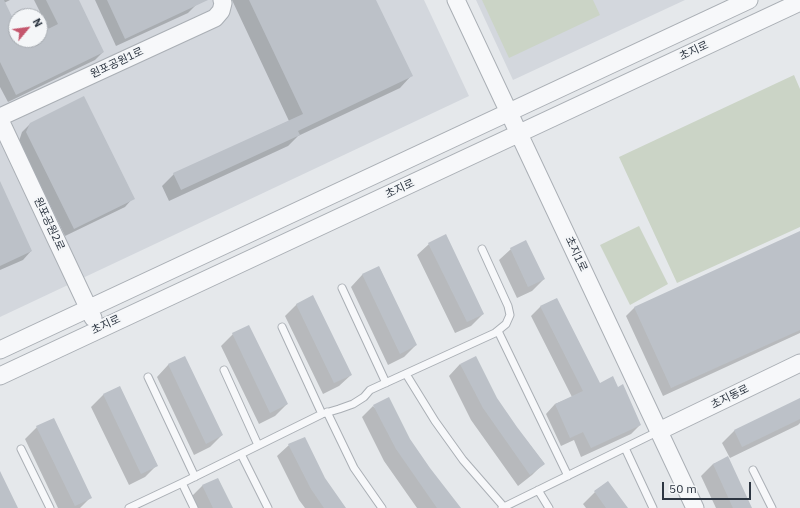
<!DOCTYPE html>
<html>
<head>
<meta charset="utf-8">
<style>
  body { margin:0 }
  #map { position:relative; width:800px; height:508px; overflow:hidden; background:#e5e8eb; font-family:"IBM Plex Sans",sans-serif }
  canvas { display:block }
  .north { position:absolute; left:8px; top:8px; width:40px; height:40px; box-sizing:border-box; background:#f4f6f8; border:1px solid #a4a9af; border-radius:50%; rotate:61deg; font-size:11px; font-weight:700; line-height:16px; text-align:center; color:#2d3642 }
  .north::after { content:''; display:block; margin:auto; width:14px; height:18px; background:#c4566d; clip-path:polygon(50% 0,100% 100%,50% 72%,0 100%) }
  .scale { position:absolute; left:662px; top:482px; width:89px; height:18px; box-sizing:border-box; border:2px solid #2d3642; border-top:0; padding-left:5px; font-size:12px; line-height:14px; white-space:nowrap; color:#2d3642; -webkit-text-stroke:3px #f4f6f8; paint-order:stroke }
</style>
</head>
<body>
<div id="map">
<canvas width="800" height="508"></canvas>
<div class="north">N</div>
<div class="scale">50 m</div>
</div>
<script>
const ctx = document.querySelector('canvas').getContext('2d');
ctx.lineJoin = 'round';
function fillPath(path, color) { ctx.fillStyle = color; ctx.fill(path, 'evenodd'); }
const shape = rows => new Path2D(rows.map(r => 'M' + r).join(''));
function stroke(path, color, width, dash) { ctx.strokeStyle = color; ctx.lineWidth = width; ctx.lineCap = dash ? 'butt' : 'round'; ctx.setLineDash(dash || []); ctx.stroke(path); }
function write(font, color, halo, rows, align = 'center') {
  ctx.font = font + ' "IBM Plex Sans","Noto Sans KR",sans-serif'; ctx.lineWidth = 4; ctx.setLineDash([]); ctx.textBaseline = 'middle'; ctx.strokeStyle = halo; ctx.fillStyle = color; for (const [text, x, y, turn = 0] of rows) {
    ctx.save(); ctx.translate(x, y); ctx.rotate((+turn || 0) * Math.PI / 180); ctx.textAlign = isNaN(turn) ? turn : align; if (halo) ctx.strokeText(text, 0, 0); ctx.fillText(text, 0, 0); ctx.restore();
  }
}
const built = shape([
  [0,0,424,0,469,96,0,317],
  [16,16,40,16,40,40,16,40],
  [476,0,685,0,513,80]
]);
const green = shape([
  [482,0,593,0,600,15,509,58],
  [794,75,800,89,800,227,677,283,619,157],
  [639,226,668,284,630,305,600,245]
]);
const shadow = shape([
  [0,0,10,0,4,3,16,27,16,40,40,40,40,34,49,30,34,0,78,0,103,52,95,60,8,102,0,87],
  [95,0,194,0,196,5,188,13,116,46],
  [232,0,375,0,411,76,400,88,298,136,288,146,169,201,162,186,174,174,289,121],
  [31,123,133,198,125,207,65,236,19,141,22,132],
  [0,183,31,251,23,260,0,270],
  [800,232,800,333,663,396,626,316,634,308],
  [429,244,483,314,471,326,455,333,417,255],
  [511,249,544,279,532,291,517,298,499,260],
  [379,267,416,345,404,357,388,365,351,287,362,275],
  [556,299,599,384,617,388,640,425,631,434,581,457,574,440,561,446,546,414,555,404,572,397,531,316,540,307],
  [297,304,351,375,339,386,323,394,285,316],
  [233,334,287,404,275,416,259,424,221,346],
  [184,357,222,435,210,447,194,455,157,377,168,365],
  [460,364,496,399,516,427,544,463,532,475,518,486,471,420,449,376],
  [119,387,157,465,145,477,129,485,91,407,103,395],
  [800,399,800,423,798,425,730,458,722,443,734,431],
  [373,406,409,440,454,508,417,508,384,461,362,417],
  [37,427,91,497,80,508,58,508,25,439],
  [289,445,325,479,344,508,305,508,299,500,277,456],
  [727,458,751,508,716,508,701,476,713,464],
  [218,479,232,508,196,508,190,498,202,486],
  [595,492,626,508,586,508,583,504]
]);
const building = shape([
  [0,0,4,0,16,25,16,40,40,40,40,33,58,24,46,0,79,0,104,52,16,95,0,62],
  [107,0,208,0,125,39],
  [249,0,376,0,413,76,298,131,300,135,181,190,173,173,303,114],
  [84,96,135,199,74,229,26,132,30,123],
  [0,181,32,251,0,266],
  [800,231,800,330,671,388,634,307],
  [446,234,484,314,467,322,428,243],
  [526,240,545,279,528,287,510,248],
  [379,266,417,345,400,354,362,274],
  [313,295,352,375,334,383,296,304],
  [557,298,600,383,613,376,618,387,623,384,641,425,591,448,583,432,570,438,555,404,583,391,540,306],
  [249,325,288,404,270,413,232,333],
  [185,356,223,435,206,444,168,364],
  [476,356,497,398,517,427,545,464,530,475,483,408,460,364],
  [120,386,158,466,141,474,103,394],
  [389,397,410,439,430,468,461,508,437,508,396,449,373,405],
  [800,398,800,419,742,447,734,430],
  [54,418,92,498,75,506,36,426],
  [305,437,325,478,346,508,324,508,311,489,288,444],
  [728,456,752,508,733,508,713,464],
  [0,471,18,508,0,508],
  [218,478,233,508,213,508,202,485],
  [608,481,628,508,606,508,594,491]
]);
const service = shape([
  [342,288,386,383],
  [282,327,322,414],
  [498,331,568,476],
  [224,370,258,445],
  [406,374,435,421,463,460,504,507],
  [148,377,195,477],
  [327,412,354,468,382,508],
  [625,448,653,508],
  [21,449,50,508],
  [241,454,268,508],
  [753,470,772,508],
  [182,483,322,414,339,409,353,404,364,397,370,390,495,333,506,324,510,315,508,306,482,249],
  [538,490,549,508],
  [129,508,182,483,194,508],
  [502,508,659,431]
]);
const tertiary = shape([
  [456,0,695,508],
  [0,117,215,18,221,11,223,3,222,0],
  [0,120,93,318],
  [0,350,749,0],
  [0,376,800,2],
  [659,431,800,363]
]);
const streetNames = [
  ["초지로",694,51,-25],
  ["원포공원1로",117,63,-25],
  ["초지로",400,189,-25],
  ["원포공원2로",49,224,65],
  ["초지1로",576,254,65],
  ["초지로",106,325,-25],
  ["초지동로",730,397,-26]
];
fillPath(built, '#d3d7dd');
fillPath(green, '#cbd4c6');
fillPath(shadow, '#0003');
fillPath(building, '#bcc1c8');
stroke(service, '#aaafb5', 9);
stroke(tertiary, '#aaafb5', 19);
stroke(service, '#f7f8fa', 7);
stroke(tertiary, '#f7f8fa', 17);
write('11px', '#2d3642', '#f4f6f8', streetNames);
</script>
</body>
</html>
